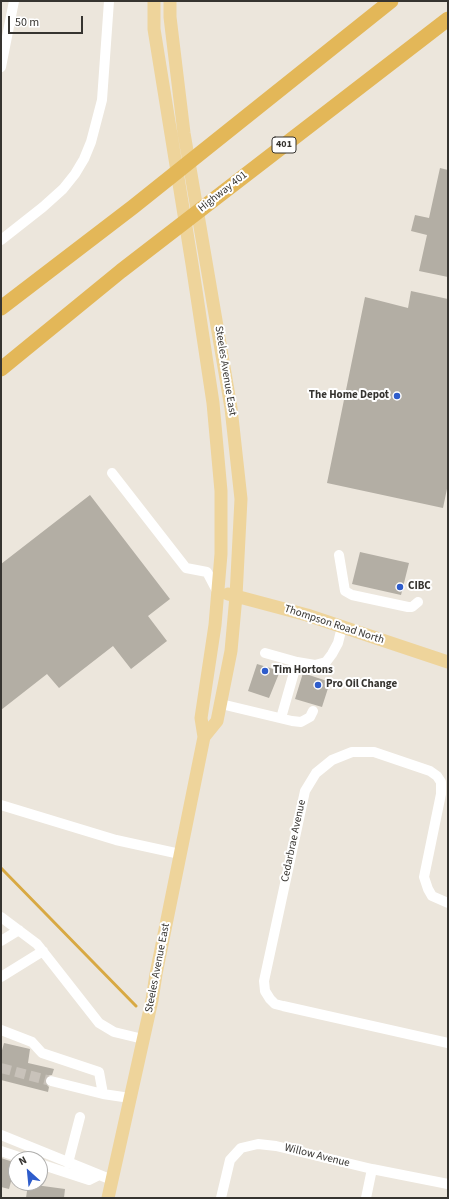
<!DOCTYPE html>
<html>
<head>
<meta charset="utf-8">
<style>
  body { margin:0 }
  #map { position:relative; width:449px; height:1199px; overflow:hidden; background:#ece6dc; font-family:"Source Sans 3",sans-serif }
  canvas { display:block }
  .frame { position:absolute; inset:0; border:2px solid #363430; pointer-events:none }
  .north { position:absolute; left:8px; top:1151px; width:40px; height:40px; box-sizing:border-box; background:#fff; border:1px solid #afaeac; border-radius:50%; rotate:333deg; font-size:11px; font-weight:700; line-height:16px; text-align:center; color:#363430 }
  .north::after { content:''; display:block; margin:auto; width:14px; height:18px; background:#2e5ccb; clip-path:polygon(50% 0,100% 100%,50% 72%,0 100%) }
  .scale { position:absolute; left:8px; top:16px; width:75px; height:18px; box-sizing:border-box; border:2px solid #363430; border-top:0; padding-left:5px; font-size:12px; line-height:14px; white-space:nowrap; color:#363430; -webkit-text-stroke:3px #fff; paint-order:stroke }
</style>
</head>
<body>
<div id="map">
<canvas width="449" height="1199"></canvas>
<div class="frame"></div>
<div class="north">N</div>
<div class="scale">50 m</div>
</div>
<script>
const ctx = document.querySelector('canvas').getContext('2d');
ctx.lineJoin = 'round';
const shape = rows => new Path2D(rows.map(r => 'M' + r).join(''));
function stroke(path, color, width, dash) { ctx.strokeStyle = color; ctx.lineWidth = width; ctx.lineCap = dash ? 'butt' : 'round'; ctx.setLineDash(dash || []); ctx.stroke(path); }
function fillPath(path, color) { ctx.fillStyle = color; ctx.fill(path, 'evenodd'); }
function write(font, color, halo, rows, align = 'center') {
  ctx.font = font + ' "Source Sans 3",sans-serif'; ctx.lineWidth = 4; ctx.setLineDash([]); ctx.textBaseline = 'middle'; ctx.strokeStyle = halo; ctx.fillStyle = color; for (const [text, x, y, turn = 0] of rows) {
    ctx.save(); ctx.translate(x, y); ctx.rotate((+turn || 0) * Math.PI / 180); ctx.textAlign = isNaN(turn) ? turn : align; if (halo) ctx.strokeText(text, 0, 0); ctx.fillText(text, 0, 0); ctx.restore();
  }
}
const stream = shape([
  [1,868,136,1006]
]);
const building = shape([
  [440,168,448,170,448,277,419,271,427,235,411,231,415,215,429,218],
  [411,291,448,299,448,484,443,508,327,483,365,297,408,308],
  [90,495,170,599,148,616,167,641,131,669,113,646,59,688,47,674,1,710,1,564],
  [360,552,409,563,401,595,352,584],
  [257,664,280,671,269,698,248,691],
  [303,673,330,682,322,707,295,699],
  [4,1043,30,1049,28,1063,54,1069,52,1075,49,1075,45,1079,45,1083,49,1087,48,1092,1,1080,1,1054],
  [1,1158,16,1163,9,1189,1,1187],
  [28,1184,65,1189,64,1198,26,1198]
]);
const minorTunnel = shape([
  [1,1068,51,1081]
]);
const minor = shape([
  [1,67,14,1],
  [1,240,43,207,63,189,75,174,84,159,91,142,102,100,109,1],
  [112,473,186,568,207,572,218,593],
  [339,555,345,591,352,595,408,607,412,607,418,602],
  [265,653,297,662,315,665,326,662,332,654,338,643,342,627],
  [221,704,292,721,301,722,310,717,313,711],
  [281,718,297,662],
  [1,805,116,840,180,854],
  [448,903,432,896,428,889,424,877,441,794,441,782,437,776,430,771,374,752,352,752,332,760,316,773,305,791,264,981,265,991,270,999,275,1004,283,1006,448,1043],
  [1,917,37,944,99,1023,114,1032,143,1039],
  [1,941,19,930],
  [1,977,43,951],
  [1,1030,32,1042,42,1053,99,1072,103,1094],
  [51,1081,103,1094,130,1098],
  [1,1135,112,1180],
  [1,1151,25,1159],
  [68,1163,80,1117],
  [40,1164,89,1180,99,1175],
  [221,1198,230,1160,241,1148,258,1144,276,1146,372,1169,448,1184],
  [366,1198,372,1169]
]);
const major = shape([
  [170,1,170,17,184,133,231,408,241,499,236,596,231,651,217,721,204,737],
  [228,594,307,615,448,662],
  [108,1198,152,1000,156,974,204,737,201,718,215,625,221,554,221,491,213,403,192,264,154,29,154,1]
]);
const highway = shape([
  [1,308,133,207,391,1],
  [1,369,121,271,448,19]
]);
const markers = [
  [397,396,4,"#2e5ccb"],
  [400,587,4,"#2e5ccb"],
  [265,671,4,"#2e5ccb"],
  [318,685,4,"#2e5ccb"]
];
const shields = [
  [284,145,24]
];
const shieldNames = [
  ["401",284,145]
];
const streetNames = [
  ["Highway 401",223,192,-38],
  ["Steeles Avenue East",225,371,81],
  ["Thompson Road North",334,625,18],
  ["Cedarbrae Avenue",294,841,-78],
  ["Steeles Avenue East",158,968,-79],
  ["Willow Avenue",317,1156,14]
];
const poiNames = [
  ["The Home Depot",389,396,"right"],
  ["CIBC",408,587],
  ["Tim Hortons",273,671],
  ["Pro Oil Change",326,685]
];
stroke(stream, '#d8a943', 3);
fillPath(building, '#b3aea4');
stroke(minorTunnel, '#c8c2ba', 10, [10, 5]);
stroke(minor, '#fff', 10);
stroke(major, '#eed49b', 13);
stroke(highway, '#e3b758', 15);
for (const [x, y, r, color] of markers) { const dot = new Path2D(); dot.arc(x, y, r, 0, 2 * Math.PI); ctx.fillStyle = color; ctx.fill(dot); stroke(dot, '#fff', 1.5); }
for (const [x, y, w] of shields) { const box = new Path2D(); box.roundRect(x - w / 2, y - 8, w, 16, 3); ctx.fillStyle = '#fff'; ctx.fill(box); stroke(box, '#363430', 1); }
write('bold 10px', '#363430', null, shieldNames);
write('11px', '#363430', '#fff', streetNames);
write('bold 11px', '#363430', '#fff', poiNames, 'left');
</script>
</body>
</html>
